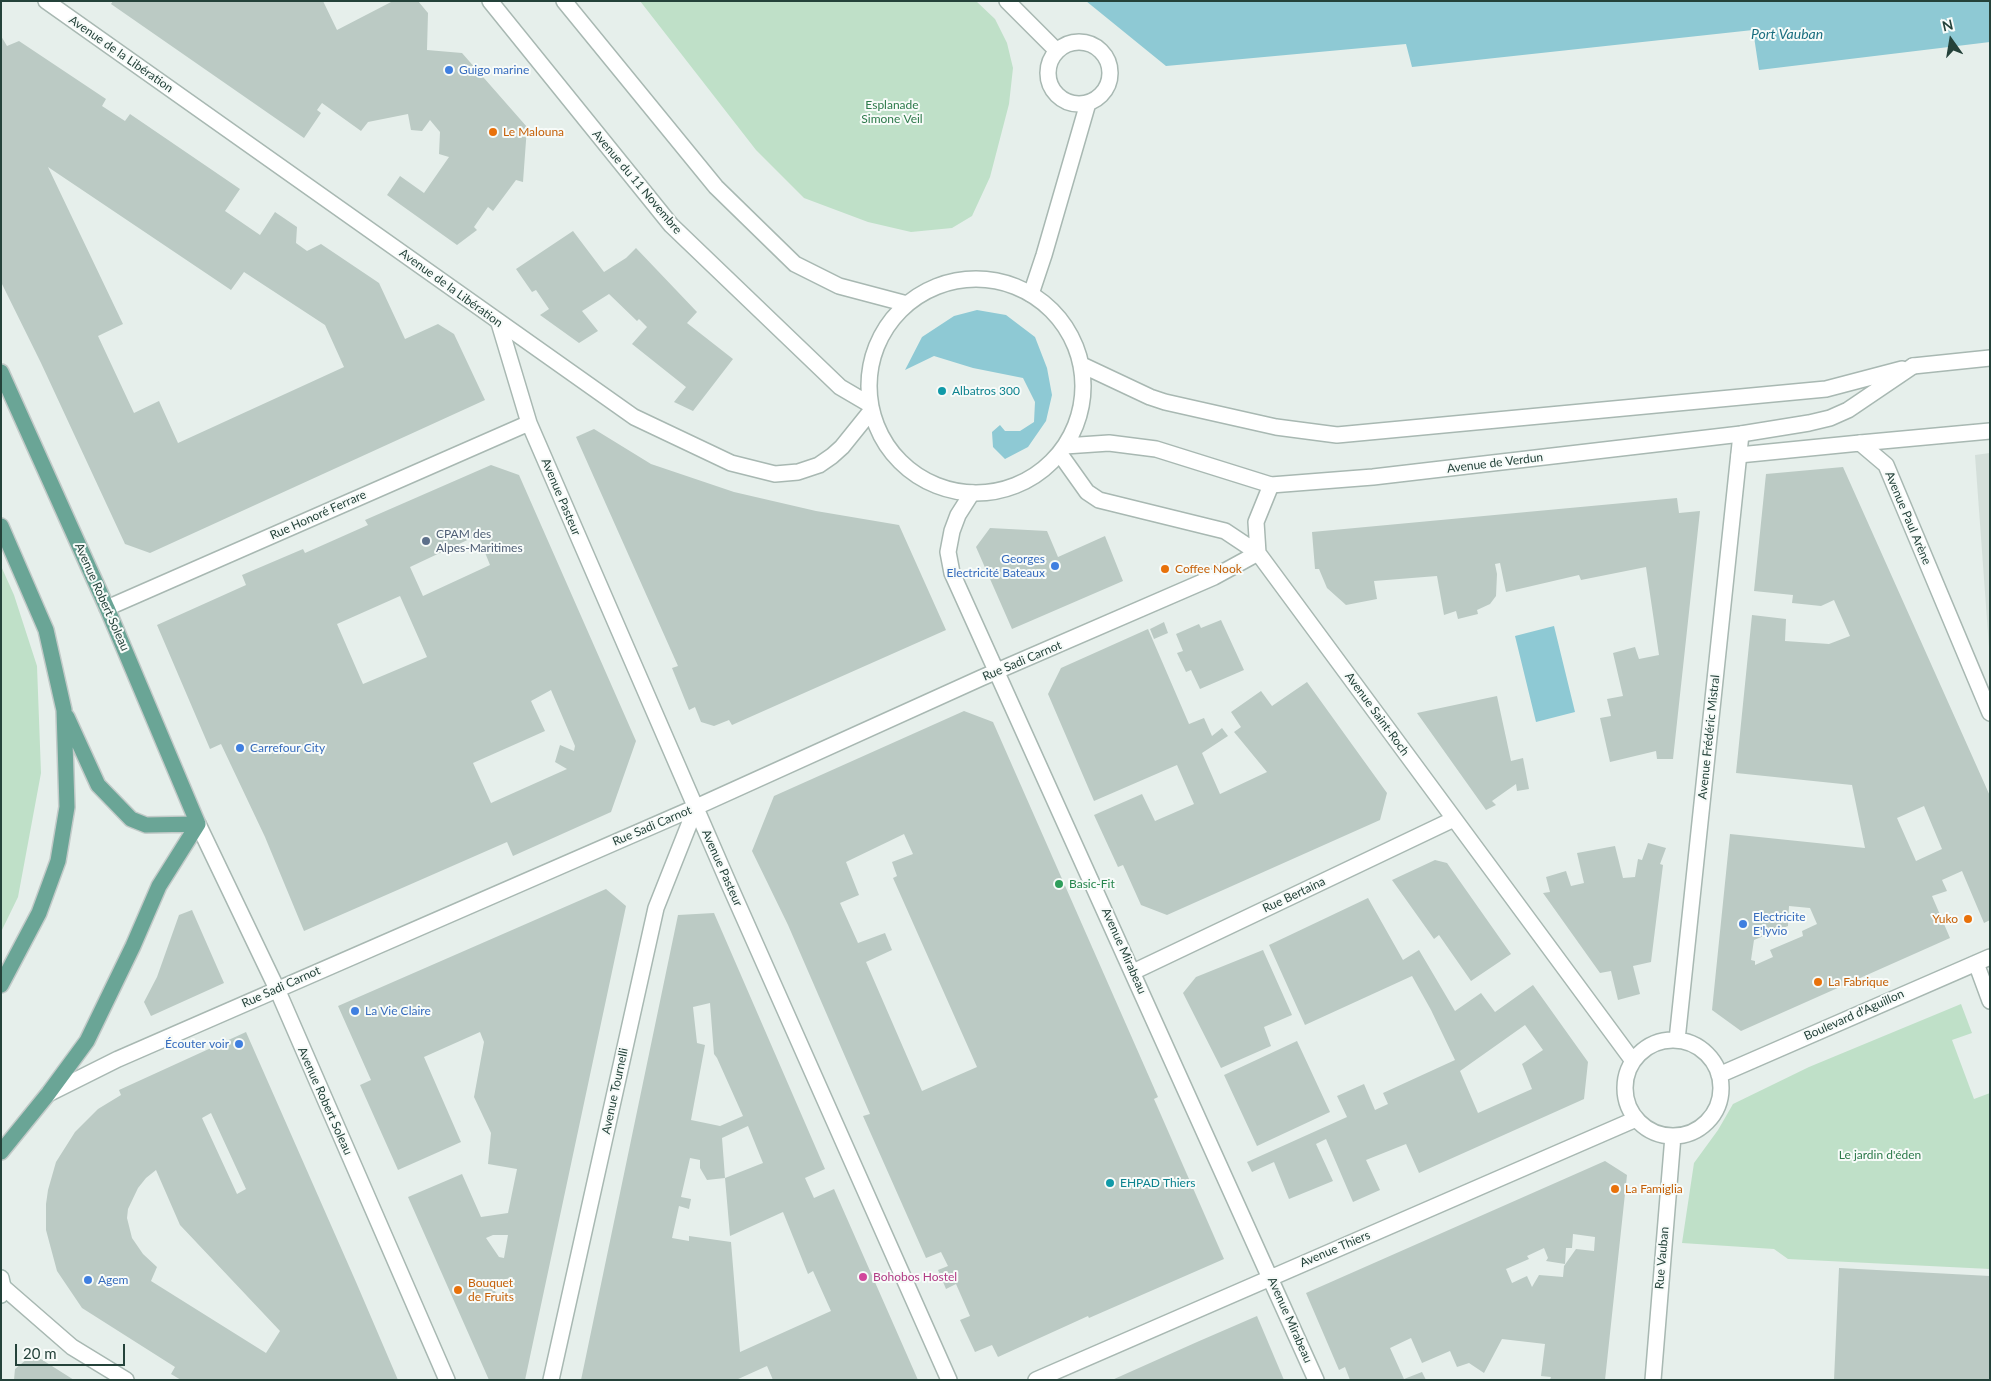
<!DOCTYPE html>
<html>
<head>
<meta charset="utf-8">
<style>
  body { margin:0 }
  #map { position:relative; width:1991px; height:1381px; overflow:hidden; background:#e6efeb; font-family:Lato,sans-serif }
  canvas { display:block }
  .frame { position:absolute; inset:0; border:2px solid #24423a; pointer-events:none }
  .north { position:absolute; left:1926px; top:15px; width:50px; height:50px; -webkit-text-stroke:4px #f7fbf9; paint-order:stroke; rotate:347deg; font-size:14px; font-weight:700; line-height:20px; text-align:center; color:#24423a }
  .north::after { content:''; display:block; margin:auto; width:18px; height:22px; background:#24423a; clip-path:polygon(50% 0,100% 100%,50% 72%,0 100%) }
  .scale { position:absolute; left:15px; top:1344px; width:110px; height:22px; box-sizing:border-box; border:2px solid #24423a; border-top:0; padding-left:6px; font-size:15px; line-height:18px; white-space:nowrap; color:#24423a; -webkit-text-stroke:4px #f7fbf9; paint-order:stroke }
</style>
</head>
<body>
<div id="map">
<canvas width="1991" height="1381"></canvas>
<div class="frame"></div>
<div class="north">N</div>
<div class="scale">20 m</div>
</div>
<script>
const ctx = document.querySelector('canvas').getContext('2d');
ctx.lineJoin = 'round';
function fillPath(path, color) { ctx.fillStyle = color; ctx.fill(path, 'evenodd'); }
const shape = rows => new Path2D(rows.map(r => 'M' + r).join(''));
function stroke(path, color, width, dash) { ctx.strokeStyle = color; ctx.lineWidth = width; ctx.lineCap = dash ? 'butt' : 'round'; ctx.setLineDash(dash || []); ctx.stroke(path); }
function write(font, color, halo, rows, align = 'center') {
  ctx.font = font + ' Lato,sans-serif'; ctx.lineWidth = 4; ctx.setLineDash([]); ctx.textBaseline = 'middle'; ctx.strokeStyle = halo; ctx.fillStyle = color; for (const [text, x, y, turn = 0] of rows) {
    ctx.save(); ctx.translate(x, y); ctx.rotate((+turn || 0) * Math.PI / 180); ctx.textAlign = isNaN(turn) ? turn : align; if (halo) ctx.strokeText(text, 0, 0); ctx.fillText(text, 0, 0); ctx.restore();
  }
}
const built = shape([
  [1990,453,1990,661,1975,455]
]);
const green = shape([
  [640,1,976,1,995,19,1007,43,1013,68,1009,104,990,177,972,216,952,228,911,232,868,222,804,198,756,150],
  [1,566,14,595,37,666,41,773,18,897,1,932],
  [1961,1004,1972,1033,1952,1040,1974,1099,1990,1093,1990,1269,1788,1259,1774,1249,1682,1243,1694,1163,1718,1130,1733,1104,1809,1067]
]);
const water = shape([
  [1086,1,1990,1,1990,42,1759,70,1753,30,1412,67,1406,44,1166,66],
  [977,310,1006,315,1035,337,1047,368,1052,395,1046,421,1028,447,1005,459,993,447,992,432,1000,425,1005,431,1020,431,1034,422,1035,402,1023,378,973,368,934,356,905,370,922,337,954,316],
  [1554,626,1575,712,1536,722,1515,636]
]);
const building = shape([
  [113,1,323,1,337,30,393,1,418,1,428,13,427,50,462,53,527,127,523,182,516,180,493,211,488,207,474,227,477,230,457,245,387,195,400,176,424,193,449,157,439,154,440,132,430,120,422,131,411,130,408,114,368,122,361,131,322,103,317,110,321,113,304,138,111,4],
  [1,36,7,46,19,41,106,99,102,106,125,121,130,114,240,189,225,211,260,235,275,212,297,227,296,243,307,251,321,244,379,283,405,339,438,324,454,334,485,400,150,553,125,544,41,363,1,282],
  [48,167,231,290,244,272,325,325,344,367,178,443,159,401,134,413,98,336,123,324],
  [573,231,604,272,626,258,636,248,697,312,687,323,733,359,693,411,674,402,686,387,632,344,647,327,639,319,637,321,609,294,582,311,598,331,579,343,540,315,549,309,536,290,532,292,516,269],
  [594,429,651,464,734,492,816,511,899,525,946,630,732,725,729,720,714,726,701,722,695,707,689,710,672,668,678,666,576,437],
  [491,465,519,475,636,741,611,812,513,856,507,842,304,931,265,837,221,744,210,749,157,625,246,585,242,575,303,549,305,553,368,525,365,520],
  [478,535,490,565,423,596,410,567],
  [400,596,427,657,363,684,337,624],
  [551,690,575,746,574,751,560,745,555,762,567,769,491,803,473,763,545,731,531,701],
  [1843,467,1990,796,1990,920,1984,923,1962,871,1942,880,1947,891,1932,896,1950,938,1741,1031,1712,1010,1730,834,1865,848,1852,785,1736,773,1752,615,1786,619,1785,641,1829,644,1850,636,1834,600,1821,606,1792,603,1793,595,1754,591,1766,474],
  [1924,806,1942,849,1916,861,1897,818],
  [1789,906,1810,908,1817,924,1802,931,1803,936,1770,950,1773,957,1755,965,1755,961,1751,960,1754,940,1788,926],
  [1677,498,1679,513,1700,511,1673,759,1657,759,1656,751,1610,762,1600,718,1611,716,1607,699,1623,696,1613,653,1635,647,1639,659,1659,655,1646,567,1581,580,1579,575,1506,592,1500,563,1495,564,1497,574,1496,596,1490,604,1477,610,1478,614,1458,619,1456,611,1444,615,1437,576,1374,581,1377,599,1346,605,1327,588,1319,569,1315,569,1312,532],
  [990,528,1047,531,1058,557,1105,536,1123,581,1012,629,976,547],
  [1221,620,1244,670,1200,689,1191,670,1186,672,1177,653,1183,651,1176,634,1199,624,1201,628],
  [1164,622,1168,633,1154,639,1150,629],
  [1148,629,1189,724,1204,718,1212,736,1222,728,1228,736,1202,753,1220,794,1267,772,1234,732,1241,727,1231,712,1261,691,1272,706,1307,682,1387,793,1380,820,1167,915,1141,905,1123,865,1118,867,1094,815,1142,794,1155,821,1194,804,1177,765,1094,801,1048,694,1061,668],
  [1497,696,1511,761,1523,758,1529,789,1517,791,1516,784,1492,801,1496,805,1486,810,1417,713],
  [964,711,993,722,1158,1097,1154,1099,1224,1259,1089,1318,1088,1316,998,1357,992,1345,975,1352,960,1320,970,1316,956,1284,946,1289,938,1270,948,1266,941,1252,926,1258,863,1116,870,1114,788,925,752,851,774,796],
  [904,834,913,854,892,862,897,876,893,878,977,1067,922,1091,866,962,892,950,885,933,858,943,840,903,859,895,846,862],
  [1648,843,1666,848,1660,864,1663,865,1651,962,1633,966,1640,994,1618,1000,1611,971,1600,973,1543,893,1550,892,1546,877,1566,871,1571,886,1584,883,1577,853,1615,846,1623,878,1635,877,1638,859,1642,860],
  [1435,860,1447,863,1511,954,1471,981,1439,935,1434,939,1392,880],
  [606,889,626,906,525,1380,489,1380,408,1197,462,1174,481,1217,508,1213,517,1169,488,1164,491,1133,474,1097,484,1042,480,1032,424,1057,461,1142,398,1170,360,1085,371,1080,338,1006],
  [493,1235,508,1235,504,1258,499,1257,486,1238],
  [511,1278,507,1297,504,1296,498,1298,491,1282],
  [1368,898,1403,960,1419,950,1455,1011,1481,993,1495,1012,1533,985,1588,1062,1584,1099,1419,1173,1406,1144,1366,1160,1380,1190,1353,1202,1326,1139,1316,1144,1333,1181,1289,1199,1274,1162,1252,1172,1247,1162,1347,1117,1337,1096,1364,1084,1375,1110,1388,1104,1383,1093,1455,1060,1431,1010,1412,976,1305,1025,1269,945],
  [1525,1025,1543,1050,1522,1064,1532,1089,1478,1113,1460,1071],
  [192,910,224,983,151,1016,144,1002,157,977,179,915],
  [714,913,825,1169,805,1178,814,1198,834,1189,918,1380,773,1380,767,1366,736,1380,581,1380,678,915],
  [710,1003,714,1054,717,1058,743,1116,720,1126,691,1120,705,1045,697,1043,693,1007],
  [748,1126,763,1163,725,1178,730,1236,783,1212,808,1274,813,1271,831,1311,740,1352,731,1242,689,1236,689,1241,672,1238,679,1206,689,1209,691,1199,681,1197,690,1158,700,1160,700,1168,707,1180,725,1178,722,1138],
  [1263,950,1292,1015,1264,1027,1271,1046,1221,1068,1183,993,1196,977],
  [246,1032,356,1282,398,1380,181,1380,171,1374,175,1367,82,1308,57,1271,46,1230,46,1204,48,1190,56,1162,75,1132,98,1109,121,1095,119,1090],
  [211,1113,246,1189,237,1194,202,1118],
  [156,1170,180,1225,280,1331,266,1353,151,1281,157,1267,143,1254,132,1238,127,1218,128,1209,138,1188,146,1178],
  [1297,1041,1330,1112,1257,1146,1224,1075],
  [1605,1161,1627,1175,1605,1380,1550,1380,1551,1377,1541,1376,1545,1344,1502,1339,1484,1373,1469,1363,1457,1367,1450,1351,1422,1363,1411,1338,1390,1348,1404,1379,1422,1372,1426,1380,1350,1380,1345,1367,1339,1370,1306,1293],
  [1573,1234,1595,1237,1594,1251,1576,1249,1564,1266,1563,1277,1539,1275,1532,1287,1527,1276,1512,1283,1506,1269,1529,1259,1527,1256,1544,1248,1548,1258,1546,1261,1565,1264,1566,1248,1572,1248],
  [1839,1268,1990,1276,1990,1380,1834,1380],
  [1257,1316,1284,1380,1112,1380,1197,1342],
  [33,1354,74,1380,14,1380,15,1369]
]);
const service = shape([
  [1007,1,1057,51],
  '1048 73a31 31 0 1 1 62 0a31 31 0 1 1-62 0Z',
  [1031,294,1044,255,1088,103]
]);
const pedestrian = shape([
  [1739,455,1860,443,1886,465,1990,713]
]);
const minor = shape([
  [499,323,529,423,728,882,949,1380],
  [1913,366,1990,358],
  [1860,443,1990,431],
  [1060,454,1087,492,1099,500,1225,531,1258,553,1633,1061],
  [972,493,958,515,952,531,948,552,952,573,1316,1380],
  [1258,553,1256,522,1271,485],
  [107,608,529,423],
  [1976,963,1990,1001],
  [1133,972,1454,819],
  [1677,1040,1741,434],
  '1625 1088a48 48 0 1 1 96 0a48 48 0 1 1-96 0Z',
  [1719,1075,1990,957],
  [48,1094,118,1059,696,807,981,678,1214,577,1258,553],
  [3,1287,72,1347,126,1380],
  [551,1380,656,908,696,807],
  [1036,1380,1636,1119],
  [1653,1380,1673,1136]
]);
const tertiary = shape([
  [46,1,634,417,731,463,775,474,798,472,819,465,832,456,842,447,871,411],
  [490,1,671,225,840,387,869,404],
  [564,1,716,187,795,264,839,286,907,304],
  '869 386a107 107 0 1 1 214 0a107 107 0 1 1-214 0Z',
  [1082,365,1150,397,1165,402,1276,427,1337,435,1826,389,1902,369],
  [1065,446,1109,443,1156,449,1271,485,1373,477,1741,434,1809,423,1830,418,1848,410,1913,366],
  [198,824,277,989,447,1380]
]);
const secondary = shape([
  [1,1278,3,1287,1,1295]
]);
const primary = shape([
  [1,372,107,608,198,824],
  [1,526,46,630,64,710,67,807,58,861,39,913,1,985],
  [67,717,98,785,131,819,146,825,198,824],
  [1,1152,48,1094,87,1041,133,946,159,886,198,824]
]);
const markers = [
  [449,70,5,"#3f7fe0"],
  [493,132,5,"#e8710a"],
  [942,391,5,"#0f9aa8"],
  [426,541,5,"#5c6f8a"],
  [1055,566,5,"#3f7fe0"],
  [1165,569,5,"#e8710a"],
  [240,748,5,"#3f7fe0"],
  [1059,884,5,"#2e9e5b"],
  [1968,919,5,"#e8710a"],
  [1743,924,5,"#3f7fe0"],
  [1818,982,5,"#e8710a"],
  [355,1011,5,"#3f7fe0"],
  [239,1044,5,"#3f7fe0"],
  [1110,1183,5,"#0f9aa8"],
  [1615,1189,5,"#e8710a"],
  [863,1277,5,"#d1479c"],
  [88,1280,5,"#3f7fe0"],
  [458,1290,5,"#e8710a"]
];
const streetNames = [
  ["Avenue de la Libération",121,54,35],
  ["Avenue du 11 Novembre",637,182,50],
  ["Avenue de la Libération",451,288,36],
  ["Avenue de Verdun",1495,463,-7],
  ["Avenue Pasteur",561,497,67],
  ["Rue Honoré Ferrare",318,515,-24],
  ["Avenue Paul Arène",1908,518,67],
  ["Avenue Robert Soleau",102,597,66],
  ["Rue Sadi Carnot",1022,661,-23],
  ["Avenue Saint-Roch",1377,714,54],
  ["Avenue Frédéric Mistral",1709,737,-84],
  ["Rue Sadi Carnot",652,826,-23],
  ["Avenue Pasteur",722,868,66],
  ["Rue Bertaina",1294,895,-25],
  ["Avenue Mirabeau",1124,951,66],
  ["Rue Sadi Carnot",281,987,-24],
  ["Boulevard d'Aguillon",1854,1015,-24],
  ["Avenue Tournelli",615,1091,-78],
  ["Avenue Robert Soleau",325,1101,66],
  ["Avenue Thiers",1335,1249,-23],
  ["Rue Vauban",1662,1258,-85],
  ["Avenue Mirabeau",1290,1320,66]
];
const shopNames = [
  ["Guigo marine",459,70],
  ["Georges",1045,559,"right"],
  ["Electricité Bateaux",1045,573,"right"],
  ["Carrefour City",250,748],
  ["Electricite",1753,917],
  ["E'lyvio",1753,931],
  ["La Vie Claire",365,1011],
  ["Écouter voir",229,1044,"right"],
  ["Agem",98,1280]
];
const parkNames = [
  ["Esplanade",892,105],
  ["Simone Veil",892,119],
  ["Le jardin d'éden",1880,1155]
];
const foodNames = [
  ["Le Malouna",503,132],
  ["Coffee Nook",1175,569],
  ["Yuko",1958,919,"right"],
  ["La Fabrique",1828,982],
  ["La Famiglia",1625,1189],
  ["Bouquet",468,1283],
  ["de Fruits",468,1297]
];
const cultureNames = [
  ["Albatros 300",952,391],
  ["EHPAD Thiers",1120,1183]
];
const serviceNames = [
  ["CPAM des",436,534],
  ["Alpes-Maritimes",436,548]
];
const leisureNames = [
  ["Basic-Fit",1069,884]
];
const hotelNames = [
  ["Bohobos Hostel",873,1277]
];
const waterNames = [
  ["Port Vauban",1787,34]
];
fillPath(built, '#d4dfda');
fillPath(green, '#bfe0c8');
fillPath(water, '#8ec9d4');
fillPath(building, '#bbcac4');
stroke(service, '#a8b8b2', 18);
stroke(pedestrian, '#a8b8b2', 18);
stroke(minor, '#a8b8b2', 18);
stroke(tertiary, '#a8b8b2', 18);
stroke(secondary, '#a4bbb3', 18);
stroke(primary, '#c2cac8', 18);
stroke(service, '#fff', 15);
stroke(pedestrian, '#fff', 15);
stroke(minor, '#fff', 15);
stroke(tertiary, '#fff', 15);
stroke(secondary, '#fff', 15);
stroke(primary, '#6aa596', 15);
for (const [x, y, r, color] of markers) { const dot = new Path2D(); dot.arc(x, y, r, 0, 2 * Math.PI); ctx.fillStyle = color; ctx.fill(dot); stroke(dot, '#f7fbf9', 2); }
write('12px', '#24423a', '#f7fbf9', streetNames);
write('12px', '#366cbe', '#f7fbf9', shopNames, 'left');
write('12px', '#2d7a4b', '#f7fbf9', parkNames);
write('12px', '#c56008', '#f7fbf9', foodNames, 'left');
write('12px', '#0d838f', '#f7fbf9', cultureNames, 'left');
write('12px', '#4e5e75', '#f7fbf9', serviceNames, 'left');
write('12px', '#27864d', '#f7fbf9', leisureNames, 'left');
write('12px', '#b23c85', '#f7fbf9', hotelNames, 'left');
write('italic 14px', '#1c6f80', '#f7fbf9', waterNames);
</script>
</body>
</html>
